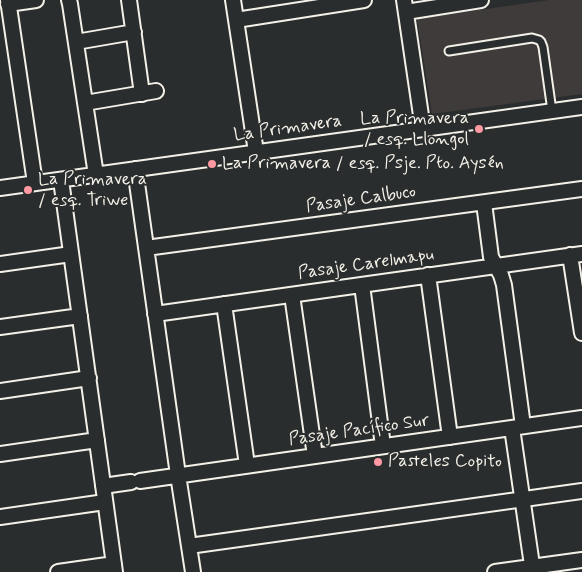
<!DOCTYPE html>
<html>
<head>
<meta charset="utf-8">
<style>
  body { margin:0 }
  canvas { display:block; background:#2a2d2e }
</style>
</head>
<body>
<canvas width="582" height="572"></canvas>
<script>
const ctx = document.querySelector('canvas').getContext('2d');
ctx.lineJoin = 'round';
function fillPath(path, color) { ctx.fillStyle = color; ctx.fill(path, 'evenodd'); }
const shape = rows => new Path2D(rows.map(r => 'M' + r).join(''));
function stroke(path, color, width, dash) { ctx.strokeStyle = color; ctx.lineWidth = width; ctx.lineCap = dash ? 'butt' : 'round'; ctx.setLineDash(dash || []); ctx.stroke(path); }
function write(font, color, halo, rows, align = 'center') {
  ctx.font = font + ' Mynerve,sans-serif'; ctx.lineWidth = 4; ctx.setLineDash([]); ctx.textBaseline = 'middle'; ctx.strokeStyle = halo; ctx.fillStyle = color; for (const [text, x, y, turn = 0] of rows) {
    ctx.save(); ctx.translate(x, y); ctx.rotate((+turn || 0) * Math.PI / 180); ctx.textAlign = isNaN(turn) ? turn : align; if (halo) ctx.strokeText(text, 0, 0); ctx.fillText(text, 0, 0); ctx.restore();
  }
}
const built = shape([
  [549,0,582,0,582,94,432,114,417,19]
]);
const service = shape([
  [449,51,532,38,539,40,541,42,543,47,552,111]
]);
const minor = shape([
  [8,0,35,183],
  [69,0,70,4,96,175],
  [129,0,142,94],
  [233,0,256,152],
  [404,0,423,129],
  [8,4,36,0],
  [406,12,481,0],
  [236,20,364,0],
  [76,42,134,32],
  [85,103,156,91],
  [135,169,178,475,193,572],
  [61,180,115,572],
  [0,188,582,107],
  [484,203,491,257,501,275,504,285,523,426],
  [146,248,582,189],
  [570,255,582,333],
  [0,264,71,254],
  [428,275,450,437],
  [362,285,383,446],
  [292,295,315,456],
  [224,304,247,465],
  [155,314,582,254],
  [0,327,80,316],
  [0,391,89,378],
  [512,428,533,572],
  [0,454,97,440],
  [140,481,582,418],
  [103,486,131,482],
  [0,517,105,502],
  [189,546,582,491],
  [58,572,114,564],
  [495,572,582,560]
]);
const markers = [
  [479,129,5,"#ff9aa2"],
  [212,164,5,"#ff9aa2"],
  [28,190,5,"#ff9aa2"],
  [378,462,5,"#ff9aa2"]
];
const poiNames = [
  ["La Primavera",469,119,"right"],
  ["/ esq. Llongol",469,140,"right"],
  ["La Primavera / esq. Psje. Pto. Aysén",222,164],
  ["La Primavera",38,180],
  ["/ esq. Triwe",38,201],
  ["Pasteles Copito",388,462]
];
const streetNames = [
  ["La Primavera",288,129,-8],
  ["Pasaje Calbuco",361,200,-8],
  ["Pasaje Carelmapu",366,265,-8],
  ["Pasaje Pacífico Sur",359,431,-8]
];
fillPath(built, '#3e3b3a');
stroke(service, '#f4f1e8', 11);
stroke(minor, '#f4f1e8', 18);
stroke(service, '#2a2d2e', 7);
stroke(minor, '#2a2d2e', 14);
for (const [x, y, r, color] of markers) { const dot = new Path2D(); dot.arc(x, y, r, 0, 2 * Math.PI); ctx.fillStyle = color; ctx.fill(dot); stroke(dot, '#2a2d2e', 2); }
write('18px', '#f4f1e8', '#2a2d2e', poiNames, 'left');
write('18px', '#f4f1e8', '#2a2d2e', streetNames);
</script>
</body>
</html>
